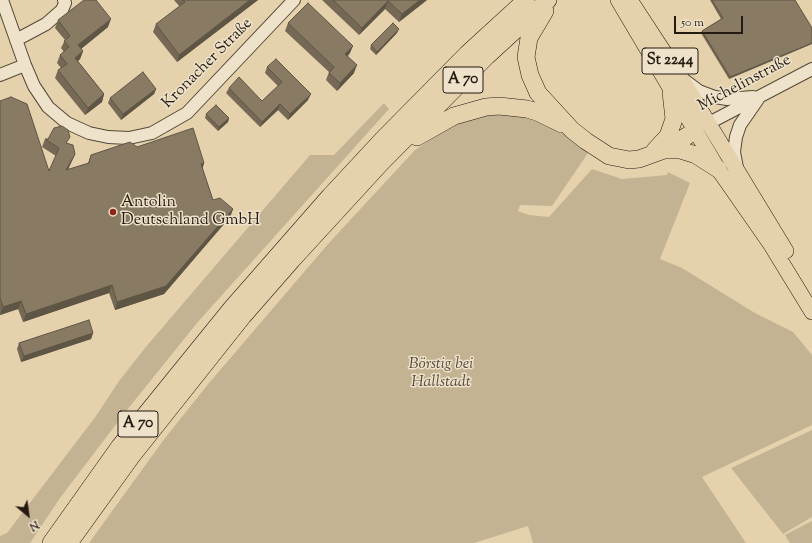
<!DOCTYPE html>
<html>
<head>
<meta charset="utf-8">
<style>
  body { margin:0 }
  #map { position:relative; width:812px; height:543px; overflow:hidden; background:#e5d2ad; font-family:"Sorts Mill Goudy",serif }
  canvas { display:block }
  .north { position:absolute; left:8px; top:495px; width:40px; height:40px; -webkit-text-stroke:3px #eee2ca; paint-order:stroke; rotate:151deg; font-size:11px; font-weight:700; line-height:16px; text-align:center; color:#241a12 }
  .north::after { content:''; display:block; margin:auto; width:14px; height:18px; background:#241a12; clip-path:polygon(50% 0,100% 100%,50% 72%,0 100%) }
  .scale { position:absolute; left:674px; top:16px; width:69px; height:18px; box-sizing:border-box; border:2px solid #241a12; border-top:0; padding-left:5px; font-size:12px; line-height:14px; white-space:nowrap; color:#241a12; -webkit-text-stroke:3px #eee2ca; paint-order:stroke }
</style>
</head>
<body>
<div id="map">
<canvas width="812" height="543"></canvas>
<div class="north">N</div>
<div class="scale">50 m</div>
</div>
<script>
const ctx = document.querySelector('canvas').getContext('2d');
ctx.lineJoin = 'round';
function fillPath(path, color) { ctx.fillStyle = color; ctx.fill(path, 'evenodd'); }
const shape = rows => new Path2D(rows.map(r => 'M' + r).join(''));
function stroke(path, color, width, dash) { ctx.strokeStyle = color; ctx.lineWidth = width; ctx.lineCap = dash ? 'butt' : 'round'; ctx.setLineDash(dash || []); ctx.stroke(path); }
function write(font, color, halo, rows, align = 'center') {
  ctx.font = font + ' "Sorts Mill Goudy",serif'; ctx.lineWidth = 3; ctx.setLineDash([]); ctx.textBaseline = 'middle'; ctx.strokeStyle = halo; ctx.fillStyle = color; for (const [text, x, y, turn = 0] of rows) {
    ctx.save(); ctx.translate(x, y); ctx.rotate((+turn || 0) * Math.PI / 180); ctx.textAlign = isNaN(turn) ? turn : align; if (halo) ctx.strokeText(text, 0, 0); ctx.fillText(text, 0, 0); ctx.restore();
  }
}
const green = shape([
  [384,103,389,109,197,323,127,410,60,498,30,543,0,543,0,536,7,533,96,416,119,381,145,348,310,155,334,155],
  [504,114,526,117,564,134,588,153,552,206,520,205,518,211,529,215,549,217,592,169,622,179,667,175,668,172,690,183,660,259,682,268,755,313,793,332,812,355,812,425,702,477,746,543,533,543,528,526,474,543,89,543,165,438,209,383,328,244,415,150,452,125,474,117],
  [812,430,812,517,783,534,731,468],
  [812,521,812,543,790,543,785,535]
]);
const minor = shape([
  [2,0,25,65,34,86,48,107,67,123,89,133,108,137,129,138,152,133,187,113,294,0],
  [16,40,46,24,62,10,65,3,64,0],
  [0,75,25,65],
  [683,79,699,91,715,97,727,99,753,97],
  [709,123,812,69],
  [737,168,734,152,736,137,740,125,758,99]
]);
const major = shape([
  [618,0,718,169,771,245,812,312],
  [630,0,681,78,786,251]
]);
const highway = shape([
  [545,11,529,38,526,57,530,75,538,93,572,130,586,141,609,156,629,160,639,159,664,150,695,131],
  [417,137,454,116,486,107,499,106,527,109,537,112,562,124],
  [655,150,668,136,674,119,671,92],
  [664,150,680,150,696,155,718,169],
  [51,543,120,446,231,309,330,196,382,140,467,54,526,0],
  [69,543,131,457,243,316,292,260,381,163,487,56,548,0]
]);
const wall = shape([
  [174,0,258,0,177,62,153,32,156,24,180,7],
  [322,0,427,0,399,22,385,9,359,35],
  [710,0,795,0,729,79,701,33,702,31,721,19],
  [58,20,108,27,81,49,83,51,80,59,78,61,104,94,102,102,85,115,55,78,58,70,61,68,57,63,60,55,64,52,61,48,65,40,55,28],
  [288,23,350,53,348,56,354,73,337,91,326,80,329,72,285,31],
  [397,33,376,55,370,49,371,45],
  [267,67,308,100,288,120,278,110,260,127,226,93,229,88,262,101,278,86,265,73],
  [156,89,154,94,121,120,108,103,110,98],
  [0,101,49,171,56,156,42,147,45,139,48,139,67,144,75,154,72,161,68,170,88,163,91,155,137,147,204,163,202,169,213,200,233,209,230,217,164,294,115,310,109,293,23,322,18,309,0,315],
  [206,114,229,118,228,122,218,131,205,118],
  [93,333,91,339,21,362,17,349,19,343]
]);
const shadedWall = shape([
  [250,0,258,0,177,62,179,55],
  [420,0,427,0,399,22,402,14],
  [388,1,385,9,359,35,362,28],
  [111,19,108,27,76,53,78,45],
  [399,29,397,33,376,55,377,52],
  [812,43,812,44,729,79,730,77],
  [353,46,350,53,342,61,345,54],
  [83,51,80,59,72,66,75,58],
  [357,65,354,73,337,91,340,83],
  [156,89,154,94,121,120,123,114],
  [104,94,102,102,85,115,88,108],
  [311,94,308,100,288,120,290,114],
  [280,104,278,110,260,127,262,122],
  [229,118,228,122,218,131,219,127],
  [75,154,72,161,63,178,66,170],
  [204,163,202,171,201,164],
  [233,209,230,217,164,294,115,310,117,302],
  [112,285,109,293,23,322,26,314],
  [21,301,18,309,0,315,3,307],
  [93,333,91,339,21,362,24,356]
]);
const building = shape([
  [84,0,96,0,111,19,78,45,83,51,75,58,104,94,88,108,58,70,67,64,60,55,69,47,64,41,70,36,58,20,84,0],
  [183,0,250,0,179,55,156,24,185,2,183,0],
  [333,0,420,0,402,14,388,1,362,28,333,0],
  [712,0,795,0,812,28,812,43,730,77,702,31,723,18,712,0],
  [308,3,353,46,345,54,357,65,340,83,329,73,334,67,288,23,308,3],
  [393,23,399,29,377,52,371,45,393,23],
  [276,59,311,94,290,114,280,104,262,122,229,88,239,77,262,101,282,82,267,67,276,59],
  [143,72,156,89,123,114,110,98,143,72],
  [11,97,27,104,49,171,59,148,45,139,48,139,54,128,62,126,68,130,70,137,66,143,73,145,75,154,66,170,89,163,91,155,130,142,137,147,193,128,204,163,201,164,213,200,220,198,233,209,166,286,117,302,112,285,26,314,21,301,3,307,1,300,0,300,0,101,11,97],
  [216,105,229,118,219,127,206,114,216,105],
  [89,320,93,333,24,356,19,343,89,320]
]);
const markers = [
  [113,212,4,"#8f2418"]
];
const shields = [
  [670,61,56],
  [463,80,40],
  [138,424,40]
];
const shieldNames = [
  ["St 2244",670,61],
  ["A 70",463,80],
  ["A 70",138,424]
];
const streetNames = [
  ["Kronacher Straße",208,64,-45],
  ["Michelinstraße",745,84,-28]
];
const poiNames = [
  ["Antolin",121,203],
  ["Deutschland GmbH",121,221]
];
const parkNames = [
  ["Börstig bei",441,365],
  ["Hallstadt",441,383]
];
fillPath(green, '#c4b393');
stroke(minor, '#544839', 14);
stroke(major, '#241a12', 16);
stroke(highway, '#241a12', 18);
stroke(minor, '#eee2ca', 12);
stroke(major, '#e5d2ad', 15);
stroke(highway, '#e5d2ad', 17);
fillPath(wall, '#756955');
fillPath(shadedWall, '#5f5545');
fillPath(building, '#887a63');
stroke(building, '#5f5545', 1);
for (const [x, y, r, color] of markers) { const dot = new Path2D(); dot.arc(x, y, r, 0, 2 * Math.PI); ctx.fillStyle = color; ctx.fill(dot); stroke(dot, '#eee2ca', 1.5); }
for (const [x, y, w] of shields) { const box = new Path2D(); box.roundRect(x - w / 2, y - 13, w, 26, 3); ctx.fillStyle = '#eee2ca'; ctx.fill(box); stroke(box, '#241a12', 1); }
write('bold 15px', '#241a12', null, shieldNames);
write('16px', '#241a12', '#eee2ca', streetNames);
write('16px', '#241a12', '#eee2ca', poiNames, 'left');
write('italic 16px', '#544839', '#eee2ca', parkNames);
</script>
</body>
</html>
